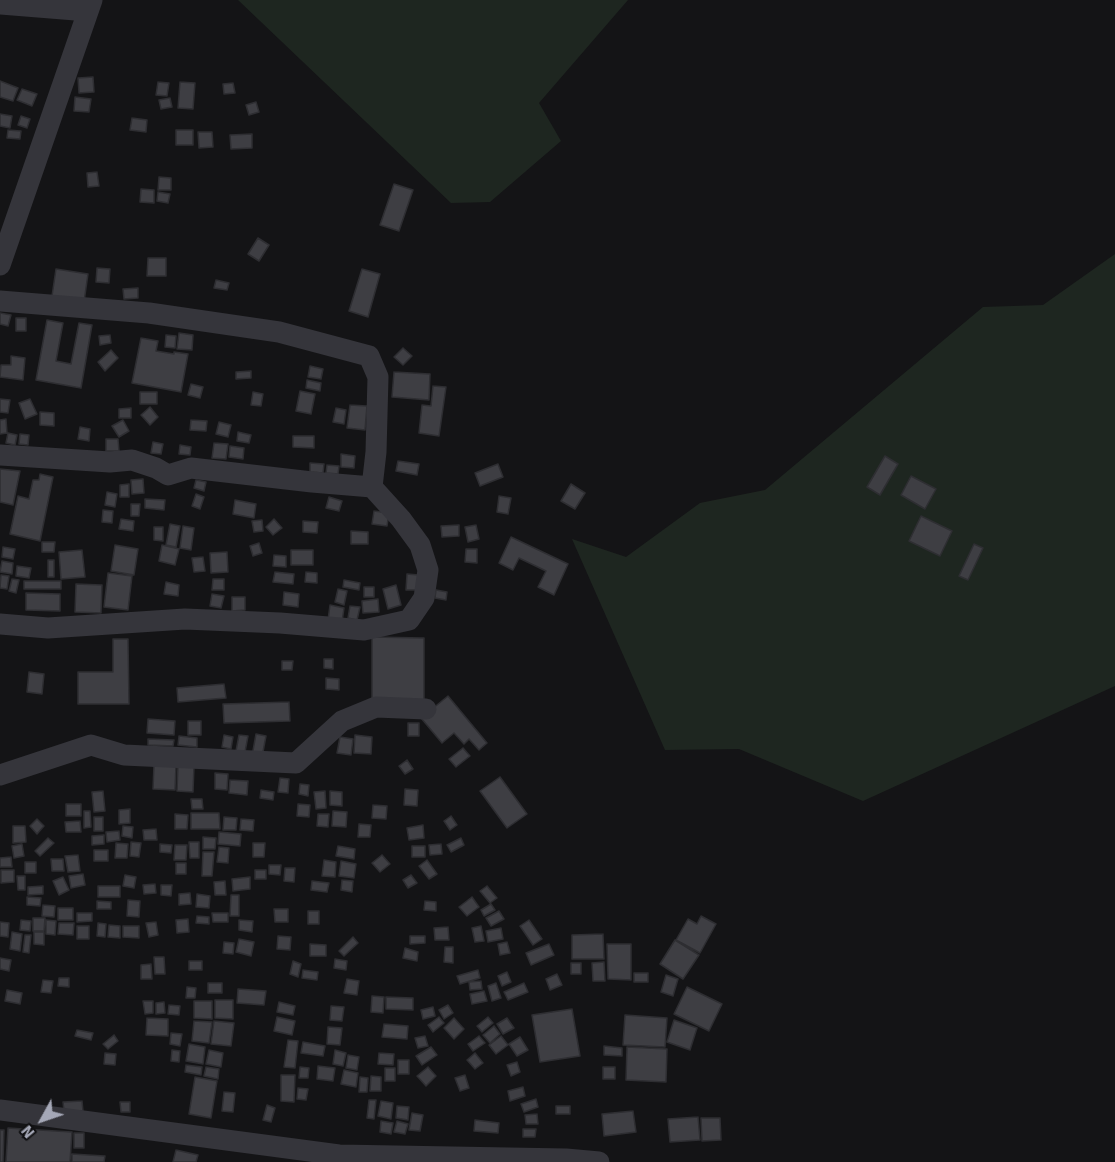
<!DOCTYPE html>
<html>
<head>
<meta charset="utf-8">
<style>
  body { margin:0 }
  #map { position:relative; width:1115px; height:1162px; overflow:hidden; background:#141416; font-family:Signika,sans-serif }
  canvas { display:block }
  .north { position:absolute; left:12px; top:1090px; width:60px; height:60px; -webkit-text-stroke:4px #0f0f11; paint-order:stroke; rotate:230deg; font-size:16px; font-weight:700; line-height:24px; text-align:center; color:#a5a8b7 }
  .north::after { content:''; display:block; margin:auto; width:21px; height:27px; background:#a5a8b7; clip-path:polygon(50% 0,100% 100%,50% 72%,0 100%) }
</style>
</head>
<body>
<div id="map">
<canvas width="1115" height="1162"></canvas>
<div class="north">N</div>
</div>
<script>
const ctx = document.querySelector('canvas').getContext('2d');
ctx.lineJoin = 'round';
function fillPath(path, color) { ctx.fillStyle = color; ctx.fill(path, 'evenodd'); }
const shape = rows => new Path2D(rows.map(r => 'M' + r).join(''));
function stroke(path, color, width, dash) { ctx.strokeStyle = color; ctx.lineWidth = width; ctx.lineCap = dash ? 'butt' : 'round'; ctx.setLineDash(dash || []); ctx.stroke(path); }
const green = shape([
  [238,0,628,0,539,103,561,141,490,202,451,203],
  [1115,254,1115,686,863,801,739,749,665,750,572,539,626,557,700,503,765,490,983,307,1043,305]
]);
const building = shape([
  [93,77,94,92,79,93,78,78,93,77],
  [0,81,18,88,13,101,0,97,0,81],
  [158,82,169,83,167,96,156,95,158,82],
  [180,82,195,83,193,109,178,108,180,82],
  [233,83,235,93,224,94,223,84,233,83],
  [22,89,37,94,32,106,17,100,22,89],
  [75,97,91,99,89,112,74,111,75,97],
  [170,98,172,107,161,109,159,100,170,98],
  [256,102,259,112,249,115,246,105,256,102],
  [0,114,12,116,10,128,0,126,0,114],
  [21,116,30,119,27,128,18,125,21,116],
  [132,118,147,120,146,132,130,130,132,118],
  [8,130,21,131,20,139,7,138,8,130],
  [176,130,193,130,193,145,176,145,176,130],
  [198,132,212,132,213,147,199,148,198,132],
  [252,134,252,148,231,149,230,135,252,134],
  [97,172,99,186,88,187,87,173,97,172],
  [159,177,171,178,171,190,158,190,159,177],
  [394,184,413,190,399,231,380,225,394,184],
  [141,189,154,190,154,203,140,202,141,189],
  [158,192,170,194,168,203,157,201,158,192],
  [258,238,269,245,259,261,248,254,258,238],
  [148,258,166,258,166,276,147,276,148,258],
  [97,268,110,269,109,283,96,282,97,268],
  [56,269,88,274,84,302,52,296,56,269],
  [362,269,380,274,368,317,349,311,362,269],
  [216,280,229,283,227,290,214,288,216,280],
  [138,288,138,298,124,299,123,289,138,288],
  [0,313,11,315,8,326,0,324,0,313],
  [16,318,26,318,26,331,16,331,16,318],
  [47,320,63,323,56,361,71,364,79,323,92,325,81,388,36,380,47,320],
  [179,333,193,335,192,350,177,349,179,333],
  [110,335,111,343,100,345,99,336,110,335],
  [166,335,176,336,175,348,165,347,166,335],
  [141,338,158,341,156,351,174,354,174,352,188,354,181,392,132,383,141,338],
  [403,348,412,356,403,365,394,357,403,348],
  [111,350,118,358,105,371,98,362,111,350],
  [11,356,25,358,23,380,0,377,1,365,11,365,11,356],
  [310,366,323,369,321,379,308,377,310,366],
  [251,371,251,378,236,379,236,372,251,371],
  [394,372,430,374,429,400,392,397,394,372],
  [307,380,321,383,320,391,306,388,307,380],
  [191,384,203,387,200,398,188,395,191,384],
  [433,386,446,387,439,436,419,433,422,405,431,406,433,386],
  [300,391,315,394,311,414,296,411,300,391],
  [140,392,157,392,157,404,140,404,140,392],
  [253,392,263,394,261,406,251,405,253,392],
  [0,399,10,400,8,413,0,412,0,399],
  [30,399,37,414,25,419,19,403,30,399],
  [350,405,367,406,365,430,347,428,350,405],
  [150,407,158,417,150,425,141,415,150,407],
  [131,408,131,418,119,418,119,409,131,408],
  [336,408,346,410,344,424,333,422,336,408],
  [40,412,54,413,54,426,40,425,40,412],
  [6,419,7,433,0,434,0,420,6,419],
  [123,420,129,431,119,437,112,426,123,420],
  [191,420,207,421,206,431,190,430,191,420],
  [219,422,231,425,228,437,216,434,219,422],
  [80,427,90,429,89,441,78,439,80,427],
  [238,432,251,435,249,443,237,441,238,432],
  [8,433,17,435,15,445,6,443,8,433],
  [20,434,29,435,28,445,19,444,20,434],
  [293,436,314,436,314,448,293,447,293,436],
  [106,439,118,439,119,451,106,451,106,439],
  [153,442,163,444,161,454,151,453,153,442],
  [214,443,228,444,226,459,212,458,214,443],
  [180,445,191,447,190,455,179,454,180,445],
  [230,446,244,448,243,459,229,457,230,446],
  [341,454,355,456,354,468,341,467,341,454],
  [885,456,898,464,880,495,867,487,885,456],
  [398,461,419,464,417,475,396,471,398,461],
  [310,463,324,464,323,473,310,472,310,463],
  [498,464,503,477,480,486,475,473,498,464],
  [327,465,339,466,338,474,326,473,327,465],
  [0,469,20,471,13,505,0,502,0,469],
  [40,474,53,477,40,541,10,534,18,496,29,499,33,480,39,480,40,474],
  [911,476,936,489,925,509,901,495,911,476],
  [143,479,144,493,132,494,131,480,143,479],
  [196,480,206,482,204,491,194,488,196,480],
  [129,484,129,497,120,497,120,485,129,484],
  [571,484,585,493,575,509,561,501,571,484],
  [107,492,117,494,115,507,105,505,107,492],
  [196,494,204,497,200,509,192,506,196,494],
  [499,496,511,498,508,514,497,512,499,496],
  [329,497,342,501,339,511,326,508,329,497],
  [145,499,165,500,164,510,145,508,145,499],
  [235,500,256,504,254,518,233,514,235,500],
  [131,504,140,504,139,516,131,516,131,504],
  [103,510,113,511,112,523,102,522,103,510],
  [374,511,389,513,387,526,372,524,374,511],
  [921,516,952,531,940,556,909,541,921,516],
  [121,519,134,521,133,531,119,529,121,519],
  [274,519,282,528,273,535,266,527,274,519],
  [262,520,263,531,254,532,252,521,262,520],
  [303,521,318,522,317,533,303,532,303,521],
  [170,524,180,526,176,547,166,545,170,524],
  [459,525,459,536,442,537,441,526,459,525],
  [476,525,479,539,468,542,465,527,476,525],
  [183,526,194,528,191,550,180,548,183,526],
  [154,527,163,527,163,541,154,540,154,527],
  [351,531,368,532,368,544,351,544,351,531],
  [511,537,568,564,554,595,538,587,546,571,519,558,513,570,499,563,511,537],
  [42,542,55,542,54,552,42,552,42,542],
  [259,543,262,553,253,556,250,546,259,543],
  [974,544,983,548,968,580,959,576,974,544],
  [115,545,138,549,134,575,111,571,115,545],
  [162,545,179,549,175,565,159,561,162,545],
  [3,547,15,549,13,559,2,557,3,547],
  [466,549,477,549,477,563,465,562,466,549],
  [82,550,85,577,61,579,59,552,82,550],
  [291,550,313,550,313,565,291,565,291,550],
  [227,552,228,572,211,573,210,553,227,552],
  [274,555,286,556,286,567,273,566,274,555],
  [203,557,205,571,194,572,192,558,203,557],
  [48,560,54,560,54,577,48,577,48,560],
  [2,561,13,563,12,574,0,572,2,561],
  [17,566,31,568,29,578,16,576,17,566],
  [275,572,294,574,293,584,273,582,275,572],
  [306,572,317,573,317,583,305,582,306,572],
  [108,573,132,576,128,610,104,607,108,573],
  [407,574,419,575,418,590,406,590,407,574],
  [1,575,9,576,7,589,0,588,1,575],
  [12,579,19,580,16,593,9,591,12,579],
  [213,579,224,579,224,590,212,590,213,579],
  [344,580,360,583,359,590,343,587,344,580],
  [24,581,61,581,61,589,24,589,24,581],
  [166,582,179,585,178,596,164,594,166,582],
  [76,584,102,585,101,613,75,612,76,584],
  [396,585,401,605,388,609,383,589,396,585],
  [364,587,374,587,374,597,364,597,364,587],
  [338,589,347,591,344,605,335,602,338,589],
  [436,590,447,592,446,600,435,598,436,590],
  [284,592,299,594,298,607,283,605,284,592],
  [26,593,60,594,60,611,26,610,26,593],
  [212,594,224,596,221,608,210,606,212,594],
  [232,597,245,597,245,610,232,611,232,597],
  [378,599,379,612,363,613,362,601,378,599],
  [330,605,344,608,342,622,328,620,330,605],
  [350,606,360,607,357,620,348,618,350,606],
  [372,637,424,638,424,700,372,699,372,637],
  [113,639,128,639,129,704,78,704,78,672,113,672,113,639],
  [324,659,333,659,333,669,324,668,324,659],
  [282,661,293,661,292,670,282,670,282,661],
  [29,672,44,674,42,694,27,692,29,672],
  [326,678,339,679,339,690,326,689,326,678],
  [224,684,226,698,178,702,177,688,224,684],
  [448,696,487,743,479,750,469,739,464,744,454,733,442,743,421,718,448,696],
  [289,702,290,721,224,723,223,704,289,702],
  [148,719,175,721,174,735,147,733,148,719],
  [188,721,201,721,201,735,188,735,188,721],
  [408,723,419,723,419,736,408,736,408,723],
  [256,734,266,736,262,757,252,756,256,734],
  [224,735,233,737,231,749,222,747,224,735],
  [239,735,248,736,245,752,236,751,239,735],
  [355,735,372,737,371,754,354,753,355,735],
  [179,736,197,738,197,747,178,745,179,736],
  [340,737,353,739,351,755,337,753,340,737],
  [148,739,174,740,173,746,148,745,148,739],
  [463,748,470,756,456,767,449,759,463,748],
  [407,760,413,769,405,774,399,766,407,760],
  [154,764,176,765,175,790,153,789,154,764],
  [178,765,194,766,193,792,177,791,178,765],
  [215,773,228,774,227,790,215,789,215,773],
  [500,777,527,814,507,828,480,791,500,777],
  [280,778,289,779,288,793,278,792,280,778],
  [230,780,248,781,247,795,229,793,230,780],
  [300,784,309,785,308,796,299,794,300,784],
  [405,789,418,790,417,806,404,805,405,789],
  [261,790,274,792,273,800,260,798,261,790],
  [103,791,105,811,94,812,92,792,103,791],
  [325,791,326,808,316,809,314,792,325,791],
  [330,791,342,792,342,806,330,805,330,791],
  [191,799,202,799,203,809,192,809,191,799],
  [66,804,81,804,81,816,66,816,66,804],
  [298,804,310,805,309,817,297,816,298,804],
  [373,805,387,806,386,819,372,818,373,805],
  [130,809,130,823,119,824,119,810,130,809],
  [84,811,90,811,91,827,84,828,84,811],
  [333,811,347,812,346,827,332,826,333,811],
  [191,813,219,813,220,829,191,829,191,813],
  [175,814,188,815,187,829,175,829,175,814],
  [318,814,329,814,328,827,317,826,318,814],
  [451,816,457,825,450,830,444,821,451,816],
  [94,817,103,817,103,831,94,831,94,817],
  [224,817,237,818,236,830,223,830,224,817],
  [37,819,44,826,37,834,30,826,37,819],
  [241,819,254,820,253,831,240,830,241,819],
  [80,821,81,832,66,832,65,822,80,821],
  [359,824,371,825,370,837,358,837,359,824],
  [423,825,424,838,409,840,407,828,423,825],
  [13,826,25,826,26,842,13,843,13,826],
  [123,826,133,827,132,838,122,836,123,826],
  [156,829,157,840,144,840,143,830,156,829],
  [119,831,120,840,107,842,106,832,119,831],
  [219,832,241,834,240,846,218,844,219,832],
  [104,835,104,844,92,845,92,836,104,835],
  [203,837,216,838,215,849,203,849,203,837],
  [48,838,54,843,40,856,35,851,48,838],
  [461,838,464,845,451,852,447,845,461,838],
  [131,842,141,843,139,857,130,856,131,842],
  [189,842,199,842,199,858,190,858,189,842],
  [116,843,128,844,127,858,115,858,116,843],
  [253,843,265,843,264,857,253,857,253,843],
  [22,844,24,856,14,858,12,846,22,844],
  [160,844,172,845,171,853,160,852,160,844],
  [441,844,442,854,430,855,429,845,441,844],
  [175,845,187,845,186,860,174,860,175,845],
  [338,846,355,849,354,859,336,856,338,846],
  [412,846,425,846,425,857,412,857,412,846],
  [219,847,229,848,228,863,217,862,219,847],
  [94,850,108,850,108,861,94,861,94,850],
  [203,852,214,852,212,876,202,876,203,852],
  [78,855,80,871,68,872,65,856,78,855],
  [382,855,390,864,380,872,372,863,382,855],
  [11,857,12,867,0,867,0,858,11,857],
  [51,859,63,859,64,871,52,871,51,859],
  [324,860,336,862,335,877,322,876,324,860],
  [427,860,437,874,429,879,419,866,427,860],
  [341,861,356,864,354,878,339,876,341,861],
  [25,862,36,862,36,873,25,873,25,862],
  [176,863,186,863,186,874,176,874,176,863],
  [269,865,281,865,280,875,269,874,269,865],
  [285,868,295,868,294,882,284,881,285,868],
  [1,870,14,870,14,882,1,883,1,870],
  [255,870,266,870,266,879,255,879,255,870],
  [83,874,85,885,71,888,69,876,83,874],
  [125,875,136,877,134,888,123,886,125,875],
  [411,875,417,883,408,888,403,880,411,875],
  [17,876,25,876,25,890,18,890,17,876],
  [63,877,69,890,59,895,53,881,63,877],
  [250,877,250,889,233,891,232,879,250,877],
  [342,880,353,881,352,892,341,890,342,880],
  [225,881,226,895,215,895,214,882,225,881],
  [312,881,329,883,327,892,311,890,312,881],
  [155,884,156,893,144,894,143,885,155,884],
  [161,885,172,885,171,896,161,895,161,885],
  [43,886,43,894,28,895,28,887,43,886],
  [98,886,120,886,120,897,98,897,98,886],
  [487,886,497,898,490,903,480,891,487,886],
  [190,893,191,904,179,905,179,894,190,893],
  [197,894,210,896,209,908,196,907,197,894],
  [231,895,239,895,239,916,230,916,231,895],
  [27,897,41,898,40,906,27,905,27,897],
  [472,897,479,907,467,916,459,907,472,897],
  [128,900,140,901,139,917,127,916,128,900],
  [97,901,111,902,111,909,97,909,97,901],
  [425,901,436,902,436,911,424,910,425,901],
  [491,904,495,910,484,916,481,910,491,904],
  [43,905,55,906,54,917,42,916,43,905],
  [58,908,73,908,73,920,58,920,58,908],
  [274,909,288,909,288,922,275,922,274,909],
  [308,911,319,911,319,924,308,924,308,911],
  [499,911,504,919,491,926,486,918,499,911],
  [77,913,92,913,92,921,77,922,77,913],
  [212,913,228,913,228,922,213,922,212,913],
  [197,916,209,917,209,924,196,923,197,916],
  [701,916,716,924,700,953,676,940,688,919,697,924,701,916],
  [33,918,45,918,44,931,33,931,33,918],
  [188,919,189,932,177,933,176,920,188,919],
  [21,920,31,921,30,931,20,930,21,920],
  [46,920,56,921,55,935,46,934,46,920],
  [239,920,253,921,252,932,239,930,239,920],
  [529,920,542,939,533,945,520,926,529,920],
  [0,922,9,923,8,937,0,936,0,922],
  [156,922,158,935,149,937,146,923,156,922],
  [59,923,74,923,73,935,58,934,59,923],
  [98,923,106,924,105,937,97,936,98,923],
  [109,925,120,926,120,938,108,937,109,925],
  [77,926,89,926,89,939,77,939,77,926],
  [123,926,139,926,139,938,123,937,123,926],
  [481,926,484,941,475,942,472,928,481,926],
  [448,927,449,940,435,940,434,928,448,927],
  [501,928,503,939,488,942,486,931,501,928],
  [12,932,22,934,20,951,10,949,12,932],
  [34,932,44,932,44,945,34,944,34,932],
  [603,934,604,959,572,959,572,935,603,934],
  [25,935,31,935,29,953,23,952,25,935],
  [278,936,291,937,290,950,277,949,278,936],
  [410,936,425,936,425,943,410,944,410,936],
  [353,937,358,943,344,956,339,951,353,937],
  [239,939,254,942,251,956,236,952,239,939],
  [675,940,699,955,683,979,660,964,675,940],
  [224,942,234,943,233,954,223,953,224,942],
  [507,942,510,953,500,955,498,944,507,942],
  [310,944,326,945,326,956,310,956,310,944],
  [549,944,554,955,531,965,526,953,549,944],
  [607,944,631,944,631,980,608,979,607,944],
  [445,947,453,947,453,963,444,962,445,947],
  [405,948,418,952,417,961,403,958,405,948],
  [154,957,164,957,165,974,155,974,154,957],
  [0,958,11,960,9,971,0,969,0,958],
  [335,959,347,961,346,970,334,968,335,959],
  [189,961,202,961,202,970,189,970,189,961],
  [293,961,301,964,298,977,290,974,293,961],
  [604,962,605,981,593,981,592,963,604,962],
  [571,963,581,963,581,974,571,974,571,963],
  [151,964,152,979,141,979,141,965,151,964],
  [303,970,318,972,317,980,302,978,303,970],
  [478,970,480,978,460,984,457,976,478,970],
  [507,972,511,982,502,986,498,976,507,972],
  [634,973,648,973,648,982,634,982,634,973],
  [557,974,562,985,550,990,546,979,557,974],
  [666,975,678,979,673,996,661,992,666,975],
  [59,978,69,978,69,987,58,986,59,978],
  [347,979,359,981,357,995,344,993,347,979],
  [43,980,53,981,51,993,41,992,43,980],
  [481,981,482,989,470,990,469,982,481,981],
  [208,983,222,983,222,993,208,993,208,983],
  [496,983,501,998,492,1001,488,986,496,983],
  [524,983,528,992,508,1000,504,992,524,983],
  [187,987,196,988,195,998,186,998,187,987],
  [687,987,722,1004,709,1031,674,1014,687,987],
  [238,989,266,991,264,1005,237,1003,238,989],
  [7,990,22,993,20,1004,5,1001,7,990],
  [484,991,487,1001,472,1004,470,994,484,991],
  [372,996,384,997,383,1013,371,1012,372,996],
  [386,997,413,998,413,1010,386,1009,386,997],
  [215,1000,233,1000,233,1019,215,1018,215,1000],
  [143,1001,153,1001,153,1013,145,1014,143,1001],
  [194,1001,212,1001,212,1019,194,1018,194,1001],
  [164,1002,165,1013,156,1014,156,1003,164,1002],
  [279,1002,295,1006,293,1015,277,1012,279,1002],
  [169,1005,180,1006,179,1015,168,1014,169,1005],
  [448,1005,453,1013,444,1019,439,1010,448,1005],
  [331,1006,344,1007,342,1021,330,1020,331,1006],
  [433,1007,435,1016,423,1019,421,1010,433,1007],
  [572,1009,580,1056,540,1062,532,1015,572,1009],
  [625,1015,667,1018,665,1047,623,1045,625,1015],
  [277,1017,295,1021,292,1035,274,1031,277,1017],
  [439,1017,444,1023,433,1032,428,1025,439,1017],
  [488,1017,493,1023,482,1032,477,1026,488,1017],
  [147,1018,168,1019,168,1036,146,1035,147,1018],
  [454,1018,464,1029,454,1039,444,1028,454,1018],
  [507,1018,514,1028,503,1034,497,1024,507,1018],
  [674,1020,697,1028,690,1050,667,1042,674,1020],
  [194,1021,212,1022,209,1043,192,1041,194,1021],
  [214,1021,234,1023,231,1046,211,1044,214,1021],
  [384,1024,408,1026,407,1039,382,1037,384,1024],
  [494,1026,500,1034,490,1043,483,1035,494,1026],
  [328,1027,342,1028,340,1045,327,1044,328,1027],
  [77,1030,93,1033,91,1040,75,1036,77,1030],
  [171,1033,182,1034,180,1046,170,1044,171,1033],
  [114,1035,118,1041,108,1049,103,1044,114,1035],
  [425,1036,428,1046,418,1048,415,1038,425,1036],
  [479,1036,485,1043,473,1051,468,1044,479,1036],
  [501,1036,508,1045,496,1054,489,1045,501,1036],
  [520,1037,528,1050,517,1056,509,1044,520,1037],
  [288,1040,298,1041,295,1068,284,1067,288,1040],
  [303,1042,325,1046,323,1056,301,1053,303,1042],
  [189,1044,205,1047,203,1064,186,1061,189,1044],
  [604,1046,622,1048,622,1056,604,1055,604,1046],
  [431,1047,437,1055,422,1065,416,1056,431,1047],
  [627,1047,667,1049,666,1082,626,1080,627,1047],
  [172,1050,180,1051,179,1062,171,1061,172,1050],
  [209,1050,223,1053,221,1067,206,1064,209,1050],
  [335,1050,346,1053,343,1066,333,1064,335,1050],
  [105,1053,116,1054,115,1065,104,1064,105,1053],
  [379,1053,394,1054,393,1065,378,1064,379,1053],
  [475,1053,483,1063,475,1069,467,1060,475,1053],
  [348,1055,359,1057,357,1070,346,1068,348,1055],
  [398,1060,409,1060,409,1074,398,1074,398,1060],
  [517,1062,520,1072,511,1076,507,1065,517,1062],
  [186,1065,202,1067,201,1075,185,1072,186,1065],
  [318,1066,335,1068,333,1081,317,1079,318,1066],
  [206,1067,219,1069,218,1079,204,1076,206,1067],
  [300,1067,309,1068,308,1078,299,1078,300,1067],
  [428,1067,436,1076,426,1086,417,1076,428,1067],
  [603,1067,615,1067,615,1079,603,1079,603,1067],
  [385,1068,395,1068,395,1081,385,1081,385,1068],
  [344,1070,358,1073,356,1087,341,1084,344,1070],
  [281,1075,295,1075,294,1102,281,1101,281,1075],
  [465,1075,469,1088,460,1091,455,1078,465,1075],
  [371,1076,381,1077,381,1091,370,1091,371,1076],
  [195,1077,217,1081,211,1118,189,1114,195,1077],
  [360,1077,368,1078,367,1092,359,1092,360,1077],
  [523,1087,525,1096,510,1101,508,1091,523,1087],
  [298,1088,308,1089,306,1100,297,1099,298,1088],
  [224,1092,235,1093,233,1112,222,1111,224,1092],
  [536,1099,538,1107,524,1112,521,1104,536,1099],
  [369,1100,376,1100,374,1119,367,1118,369,1100],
  [82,1101,83,1111,64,1111,63,1102,82,1101],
  [381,1101,393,1103,391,1119,378,1116,381,1101],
  [120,1102,130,1102,130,1112,121,1112,120,1102],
  [267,1105,275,1108,271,1122,263,1120,267,1105],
  [397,1106,409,1107,408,1120,396,1118,397,1106],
  [556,1106,570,1106,570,1114,556,1114,556,1106],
  [633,1111,636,1132,604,1136,602,1114,633,1111],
  [412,1113,423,1115,420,1131,409,1130,412,1113],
  [537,1114,538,1124,526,1124,525,1115,537,1114],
  [698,1117,700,1140,670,1142,668,1119,698,1117],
  [701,1118,720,1118,721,1140,702,1141,701,1118],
  [475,1120,499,1123,498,1133,474,1131,475,1120],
  [381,1121,393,1123,391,1134,380,1132,381,1121],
  [397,1121,408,1124,405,1134,394,1132,397,1121],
  [8,1128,72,1132,70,1162,6,1162,8,1128],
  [523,1129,536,1129,535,1137,523,1137,523,1129],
  [0,1130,4,1130,3,1162,0,1162,0,1130],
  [74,1133,84,1133,84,1148,74,1148,74,1133],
  [176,1150,198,1155,196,1162,173,1162,176,1150],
  [72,1154,105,1156,104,1162,72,1162,72,1154]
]);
const minor = shape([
  [0,4,88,11],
  [0,265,92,0],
  [0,301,149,313,279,332,369,356,378,377,376,452,372,487],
  [0,455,110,462,132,460,156,468,168,475,191,468,312,482,372,487,401,519,420,545,428,570,424,598,409,620,364,630,280,623,185,619,48,628,0,624],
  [0,775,91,745,124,755,296,763,342,721,376,707,426,709],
  [0,1110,339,1155,566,1159,599,1162]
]);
fillPath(green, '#1e2620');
fillPath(building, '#3e3e43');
stroke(building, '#2e2e32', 1.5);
stroke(minor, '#35353b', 21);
</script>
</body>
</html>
